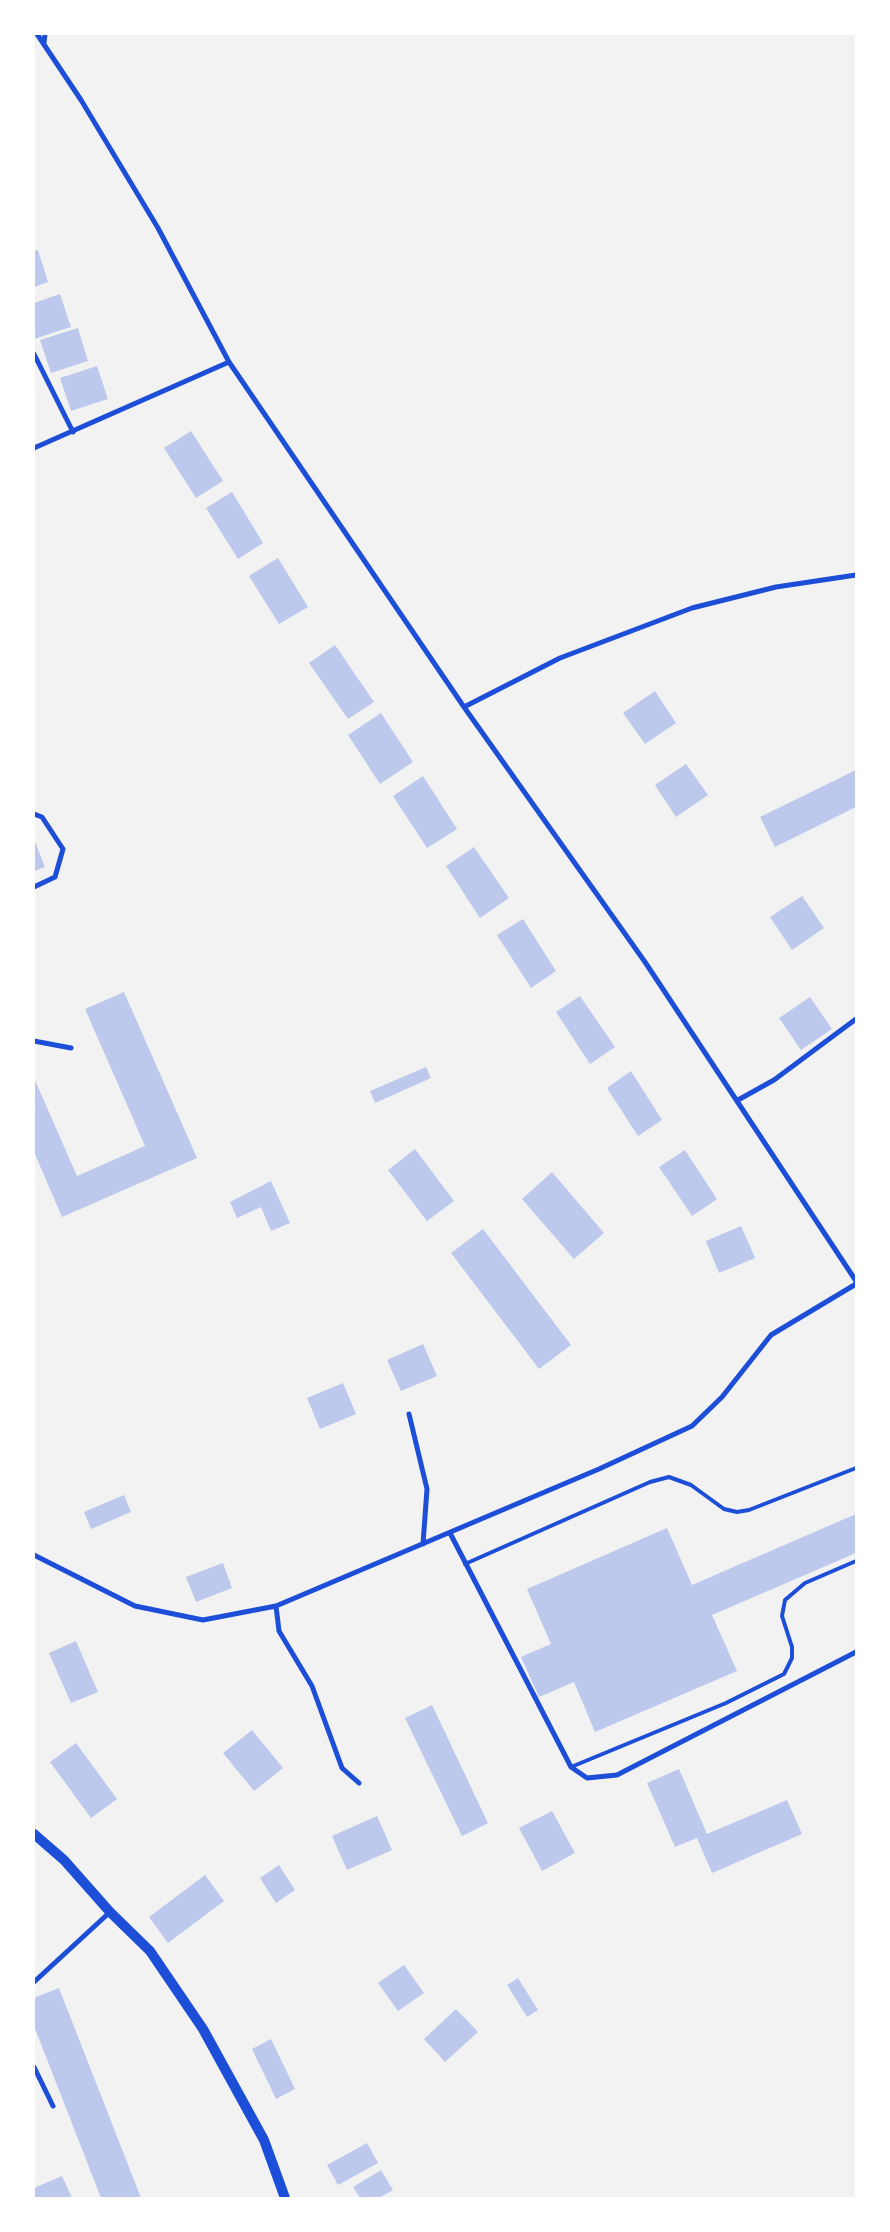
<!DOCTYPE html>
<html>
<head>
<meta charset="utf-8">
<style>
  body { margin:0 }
  #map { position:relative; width:890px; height:2232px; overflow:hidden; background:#f2f2f2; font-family:"Noto Sans",sans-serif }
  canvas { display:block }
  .frame { position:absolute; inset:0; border:35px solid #fff; pointer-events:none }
</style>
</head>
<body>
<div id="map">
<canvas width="890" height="2232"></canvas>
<div class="frame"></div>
</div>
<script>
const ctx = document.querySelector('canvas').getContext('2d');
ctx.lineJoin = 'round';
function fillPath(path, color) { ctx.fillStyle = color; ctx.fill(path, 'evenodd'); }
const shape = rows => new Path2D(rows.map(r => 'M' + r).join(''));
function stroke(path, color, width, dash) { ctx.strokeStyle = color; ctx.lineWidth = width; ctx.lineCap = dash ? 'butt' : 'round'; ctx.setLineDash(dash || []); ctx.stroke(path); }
const building = shape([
  [38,250,48,282,34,287,34,251],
  [60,294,71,327,34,339,34,303],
  [78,328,88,361,51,373,40,340],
  [97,366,108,399,71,411,60,378],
  [191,431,223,481,196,498,164,448],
  [232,492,263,543,238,559,206,508],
  [278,558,308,607,279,624,249,576],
  [335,645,374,702,348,719,309,663],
  [655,691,676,723,645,744,623,713],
  [381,713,413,762,380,784,348,735],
  [686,764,708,795,676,817,655,785],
  [856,770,856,807,775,847,760,817],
  [423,776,457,829,427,848,393,796],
  [34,839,45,867,34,871],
  [474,847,509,898,480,918,446,866],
  [802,896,824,928,792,950,770,917],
  [523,919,556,971,531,988,497,935],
  [124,992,197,1158,62,1217,34,1152,34,1078,77,1176,145,1146,85,1009],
  [580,996,615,1047,590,1064,556,1012],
  [810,997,832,1029,801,1050,779,1018],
  [426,1067,431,1078,375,1103,370,1091],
  [631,1071,662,1120,638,1136,607,1088],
  [415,1149,454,1201,427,1221,388,1170],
  [685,1150,717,1199,692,1216,659,1167],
  [552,1172,604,1233,574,1259,522,1199],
  [271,1181,290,1223,271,1231,261,1207,237,1218,230,1202],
  [741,1226,755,1258,719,1273,706,1241],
  [483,1229,571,1345,539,1369,451,1253],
  [423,1344,437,1376,401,1391,387,1360],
  [343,1383,356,1414,320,1429,307,1398],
  [124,1495,131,1512,91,1529,84,1512],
  [856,1514,856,1553,712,1615,737,1671,595,1732,574,1682,539,1697,521,1657,551,1644,527,1589,667,1528,692,1585],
  [223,1563,232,1588,196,1602,186,1577],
  [76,1641,98,1692,71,1703,49,1653],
  [432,1705,488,1823,462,1836,405,1718],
  [252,1730,283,1768,254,1791,223,1753],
  [76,1743,117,1799,91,1818,50,1762],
  [679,1769,707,1834,787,1800,802,1834,712,1873,697,1838,675,1847,647,1783],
  [552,1811,575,1853,542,1871,519,1828],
  [377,1816,392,1850,347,1870,332,1836],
  [279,1865,295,1890,276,1903,260,1878],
  [205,1875,224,1901,168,1943,149,1917],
  [404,1965,424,1993,398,2011,378,1983],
  [518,1978,538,2010,527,2017,507,1985],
  [59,1988,141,2198,101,2198,34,2026,34,1998],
  [456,2009,478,2032,445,2062,424,2039],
  [271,2039,295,2089,276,2099,252,2049],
  [367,2143,378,2163,338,2185,327,2165],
  [381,2170,393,2190,379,2198,360,2198,353,2187],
  [62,2176,72,2198,34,2198,34,2188]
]);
const service = shape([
  [465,1564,650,1482,669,1477,691,1485,724,1509,737,1512,749,1510,856,1468],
  [571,1767,726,1703,784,1674,792,1658,792,1647,782,1616,785,1600,805,1583,856,1561]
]);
const minor = shape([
  [37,34,81,100,158,228,229,362,464,707,645,962,856,1281],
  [44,43,45,34],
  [34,354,73,432],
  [34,448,229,362],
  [464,707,560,658,692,608,776,587,856,575],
  [34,814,42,817,63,849,55,877,34,887],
  [34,1041,71,1048],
  [738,1100,774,1080,856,1019],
  [409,1414,427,1489,423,1544],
  [450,1533,571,1767,587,1778,617,1775,856,1652],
  [34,1555,135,1606,203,1620,276,1606,599,1469,692,1426,722,1397,771,1335,856,1284],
  [276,1606,279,1631,312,1686,342,1768,359,1783],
  [34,1982,110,1912],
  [34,2067,53,2106]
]);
const secondary = shape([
  [34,1834,64,1860,110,1912,150,1951,203,2029,264,2140,285,2198]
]);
fillPath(building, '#bdc9ec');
stroke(service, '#1d4ed8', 4);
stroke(minor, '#1d4ed8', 5);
stroke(secondary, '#1d4ed8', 10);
</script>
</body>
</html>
